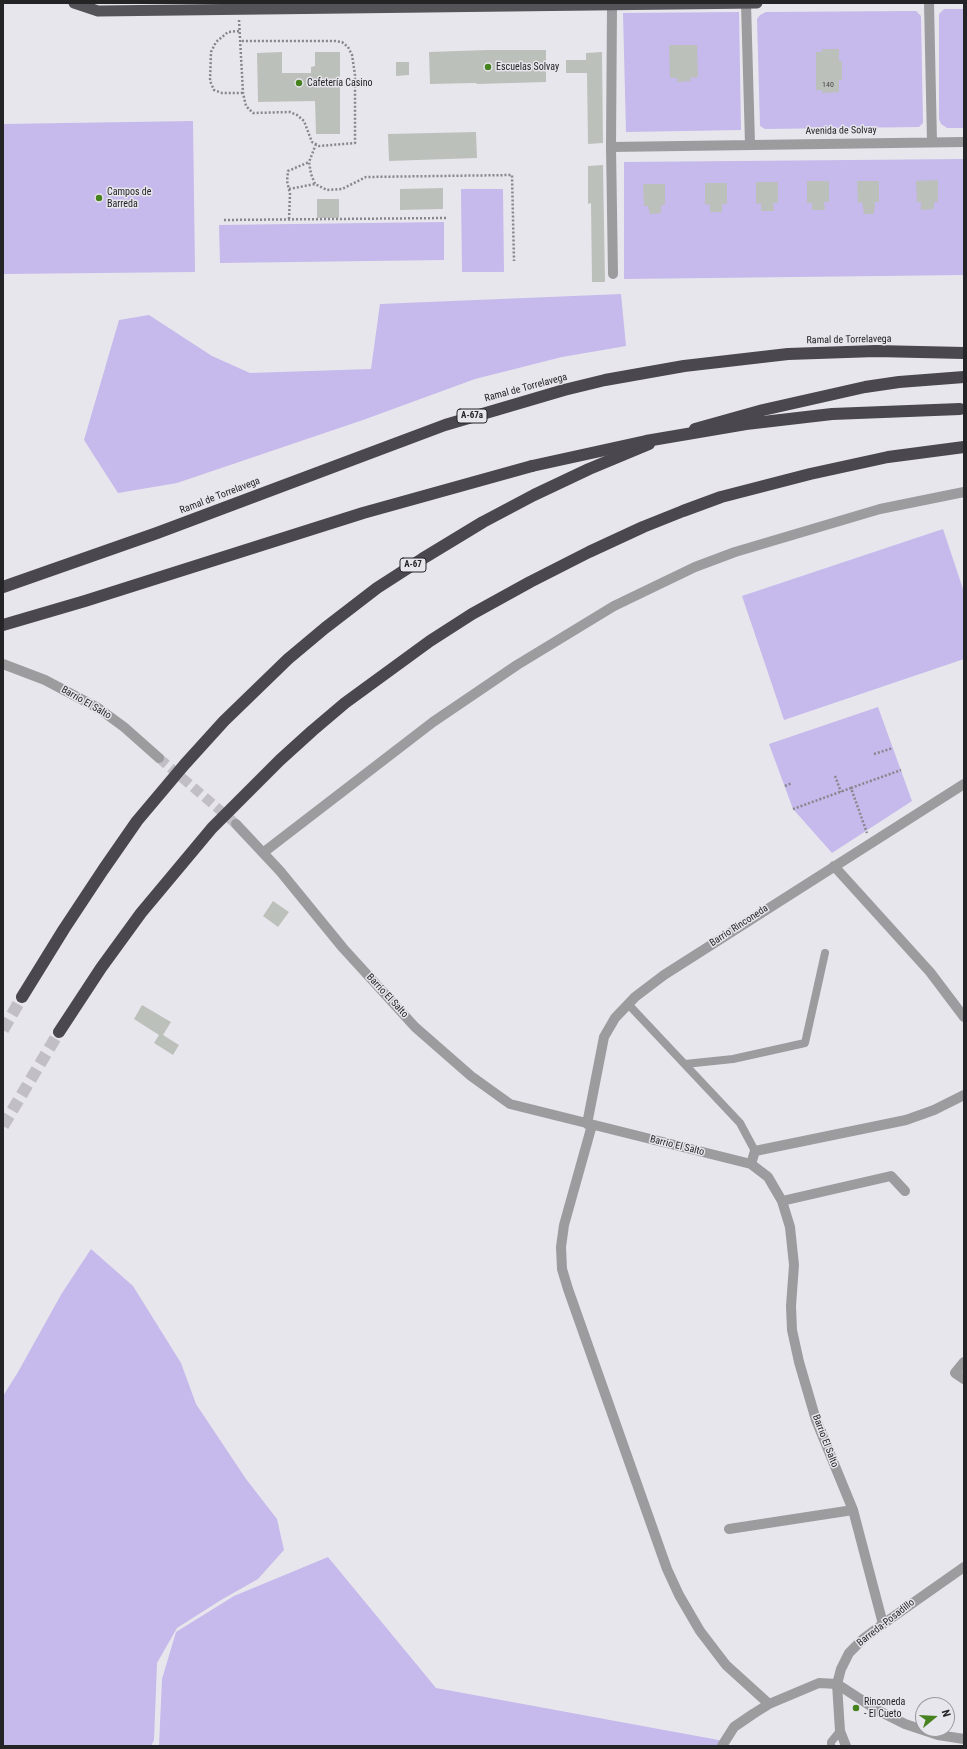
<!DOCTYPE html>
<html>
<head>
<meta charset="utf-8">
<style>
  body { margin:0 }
  #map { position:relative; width:967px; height:1749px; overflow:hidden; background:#e8e6ed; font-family:"Roboto Condensed",sans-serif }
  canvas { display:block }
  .frame { position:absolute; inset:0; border:4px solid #242426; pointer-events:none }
  .north { position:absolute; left:915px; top:1697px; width:40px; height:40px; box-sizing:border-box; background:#e8e6ed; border:1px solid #9a989d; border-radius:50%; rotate:72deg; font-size:11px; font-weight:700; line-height:16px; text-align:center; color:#242426 }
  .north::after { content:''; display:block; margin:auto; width:14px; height:18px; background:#468220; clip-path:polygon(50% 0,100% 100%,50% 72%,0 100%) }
</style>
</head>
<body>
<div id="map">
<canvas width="967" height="1749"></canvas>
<div class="frame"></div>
<div class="north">N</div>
</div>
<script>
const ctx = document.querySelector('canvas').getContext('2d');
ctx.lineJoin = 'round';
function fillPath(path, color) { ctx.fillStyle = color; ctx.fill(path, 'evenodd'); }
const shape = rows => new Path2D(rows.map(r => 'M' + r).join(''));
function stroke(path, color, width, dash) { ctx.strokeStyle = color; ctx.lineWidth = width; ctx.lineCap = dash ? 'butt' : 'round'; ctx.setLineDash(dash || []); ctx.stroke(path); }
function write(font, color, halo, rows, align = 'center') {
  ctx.font = font + ' "Roboto Condensed",sans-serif'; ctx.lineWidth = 3; ctx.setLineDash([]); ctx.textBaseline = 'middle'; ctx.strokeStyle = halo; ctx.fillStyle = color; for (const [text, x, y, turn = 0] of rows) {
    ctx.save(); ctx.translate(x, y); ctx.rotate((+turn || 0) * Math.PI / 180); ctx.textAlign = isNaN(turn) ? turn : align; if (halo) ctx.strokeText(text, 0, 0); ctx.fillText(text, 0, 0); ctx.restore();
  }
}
const green = shape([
  [944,9,964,9,964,128,947,128,941,124,939,119,939,14],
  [916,11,921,16,923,123,919,127,765,129,760,126,757,19,760,15,766,12],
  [739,12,741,130,626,132,623,13],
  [193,121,195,272,3,274,3,124],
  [964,159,964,275,624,279,624,162],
  [461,189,503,189,504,272,462,272],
  [444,222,444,260,220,263,219,225],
  [621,294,626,346,562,357,475,379,363,420,177,483,118,493,84,440,119,320,149,315,212,356,250,373,371,369,380,304],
  [943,529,964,592,964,659,784,720,742,596],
  [878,707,912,801,832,853,793,809,769,744],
  [91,1249,133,1286,181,1363,196,1404,246,1479,277,1519,284,1550,258,1579,221,1600,177,1628,157,1663,154,1740,151,1746,3,1746,3,1396,18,1372,62,1293],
  [328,1557,436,1688,724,1741,721,1746,159,1746,162,1679,176,1632,234,1596]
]);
const building = shape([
  [669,45,697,45,698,77,690,78,691,81,677,82,677,78,670,78],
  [822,49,839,49,839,61,842,61,842,80,839,80,839,92,822,93,822,90,816,90,816,52,822,52],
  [487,50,546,50,546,82,477,84,476,83,430,84,429,52],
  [282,52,282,73,311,73,311,67,315,66,315,52,340,52,340,134,316,134,315,101,258,102,257,53],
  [602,52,603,143,588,144,587,73,566,73,566,60,586,60,586,53],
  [396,62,409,62,409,75,396,76],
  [476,132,477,158,389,161,388,134],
  [603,165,605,282,592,282,591,203,588,204,588,166],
  [938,180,938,202,934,202,934,209,921,210,921,202,917,202,916,181],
  [807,181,829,181,829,202,824,202,825,210,812,210,812,203,807,203],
  [857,181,879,181,879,202,875,202,874,214,864,214,862,202,858,203],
  [756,182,778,182,778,203,773,203,774,211,761,211,761,203,756,204],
  [705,183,727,183,727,204,722,204,722,212,710,212,710,205,705,204],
  [643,184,665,184,665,205,661,205,661,213,650,214,648,206,644,206],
  [443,188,443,209,400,210,400,189],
  [317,199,339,199,339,218,317,218],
  [273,901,289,912,278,927,263,916],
  [142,1005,171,1022,163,1035,179,1045,173,1055,154,1043,159,1035,134,1019]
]);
const minorTunnel = shape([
  [159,758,236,824]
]);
const motorwayTunnel = shape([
  [3,1030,22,997],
  [3,1126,59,1032]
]);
const path = shape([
  [239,20,243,93,246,106,253,113,290,112,297,115,304,121,312,142,319,146,355,143,355,75,352,55,348,47,342,42,335,41,240,41],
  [239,31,228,32,216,42,211,52,210,81,214,90,222,93,243,93],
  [316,144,309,162,311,174,315,184,327,190,342,189,366,177,512,175,514,261],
  [289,189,315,184],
  [289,219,290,194,287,181,288,171,309,162],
  [224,220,446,218],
  [874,754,893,748],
  [835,776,841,792],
  [785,786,792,783],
  [851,788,901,770],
  [793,809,851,788,867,833]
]);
const service = shape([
  [628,1004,740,1123,755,1151],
  [685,1064,733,1059,805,1043,825,953],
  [831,1746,831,1742,840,1731]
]);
const minor = shape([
  [746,3,750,144],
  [929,3,932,142],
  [612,5,611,147,613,274],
  [611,147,964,142],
  [3,664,45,680,98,708,124,727,159,758],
  [236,824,280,871,343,948,415,1027,471,1076,510,1104,751,1164,768,1177,782,1201,790,1227,794,1265,791,1306,792,1330,799,1362,816,1420,853,1510,883,1624],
  [264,852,433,722,517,665,614,606,695,567,735,552,880,509,964,492],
  [834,866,930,972,964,1017],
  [587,1124,604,1037,615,1018,635,997,664,975,964,784],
  [592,1125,564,1225,561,1247,562,1269,568,1289,667,1569,679,1595,700,1631,726,1665,769,1704],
  [751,1164,755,1151,906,1120,934,1110,964,1095],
  [782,1201,891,1176,905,1191],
  [964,1362,955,1373,964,1379],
  [729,1529,853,1510],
  [722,1746,734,1727,753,1714,769,1704,819,1683,837,1684,877,1710,905,1724,938,1735,964,1739]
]);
const tertiary = shape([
  [846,1746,840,1731,837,1684,841,1669,849,1653,863,1639,883,1624,964,1567]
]);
const trunk = shape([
  [74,3,98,11,757,3]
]);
const motorway = shape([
  [695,429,763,410,865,387,899,382,964,377],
  [3,587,157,533,445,425,564,390,605,380,684,366,788,354,876,351,964,353],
  [3,625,85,601,363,513,532,466],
  [22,997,64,929,103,870,137,821,185,764,224,721,288,659,325,628,377,588,422,559,483,522,534,495,589,469,649,444],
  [59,1032,101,968,141,913,212,828,280,760,312,731,345,703,430,641,472,614,530,582,589,552,643,527,683,511,721,497,810,474,888,457,964,447]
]);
const motorwayBridge = shape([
  [532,466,646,441,746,424,832,414,960,409]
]);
const markers = [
  [488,67,4,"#468220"],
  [299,83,4,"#468220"],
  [99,198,4,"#468220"],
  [856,1708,4,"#468220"]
];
const numberNames = [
  ["140",828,85]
];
const shields = [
  [472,416,30],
  [413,565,26]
];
const shieldNames = [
  ["A-67a",472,416],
  ["A-67",413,565]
];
const poiNames = [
  ["Escuelas Solvay",496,67],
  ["Cafetería Casino",307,83],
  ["Campos de",107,192],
  ["Barreda",107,204],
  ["Rinconeda",864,1702],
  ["- El Cueto",864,1714]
];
const streetNames = [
  ["Avenida de Solvay",841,131,-1],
  ["Ramal de Torrelavega",849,340,-1],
  ["Ramal de Torrelavega",526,388,-15],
  ["Ramal de Torrelavega",220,496,-21],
  ["Barrio El Salto",86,703,30],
  ["Barrio Rinconeda",739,926,-33],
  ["Barrio El Salto",387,996,47],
  ["Barrio El Salto",677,1146,14],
  ["Barrio El Salto",825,1441,69],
  ["Barreda-Posadillo",886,1623,-38]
];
fillPath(green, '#c6b9eb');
fillPath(building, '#bcc0ba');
stroke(minorTunnel, '#c1bfc5', 10, [10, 5]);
stroke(motorwayTunnel, '#c1bfc5', 12, [12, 6]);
stroke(path, '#87868b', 2.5, [2, 2]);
stroke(service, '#9c9c9e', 8);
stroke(minor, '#9c9c9e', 10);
stroke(tertiary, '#9c9c9e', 10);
stroke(trunk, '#545358', 11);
stroke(motorway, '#4a484e', 12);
stroke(motorwayBridge, '#4a484e', 12);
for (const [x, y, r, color] of markers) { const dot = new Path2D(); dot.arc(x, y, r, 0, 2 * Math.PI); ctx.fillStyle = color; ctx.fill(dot); stroke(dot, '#e8e6ed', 1.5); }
write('8px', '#4a4b4b', null, numberNames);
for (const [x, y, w] of shields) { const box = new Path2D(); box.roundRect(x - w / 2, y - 7, w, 14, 3); ctx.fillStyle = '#e8e6ed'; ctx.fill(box); stroke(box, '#242426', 1); }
write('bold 9px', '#242426', null, shieldNames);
write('10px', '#242426', '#e8e6ed', poiNames, 'left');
write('10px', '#242426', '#e8e6ed', streetNames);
</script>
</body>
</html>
